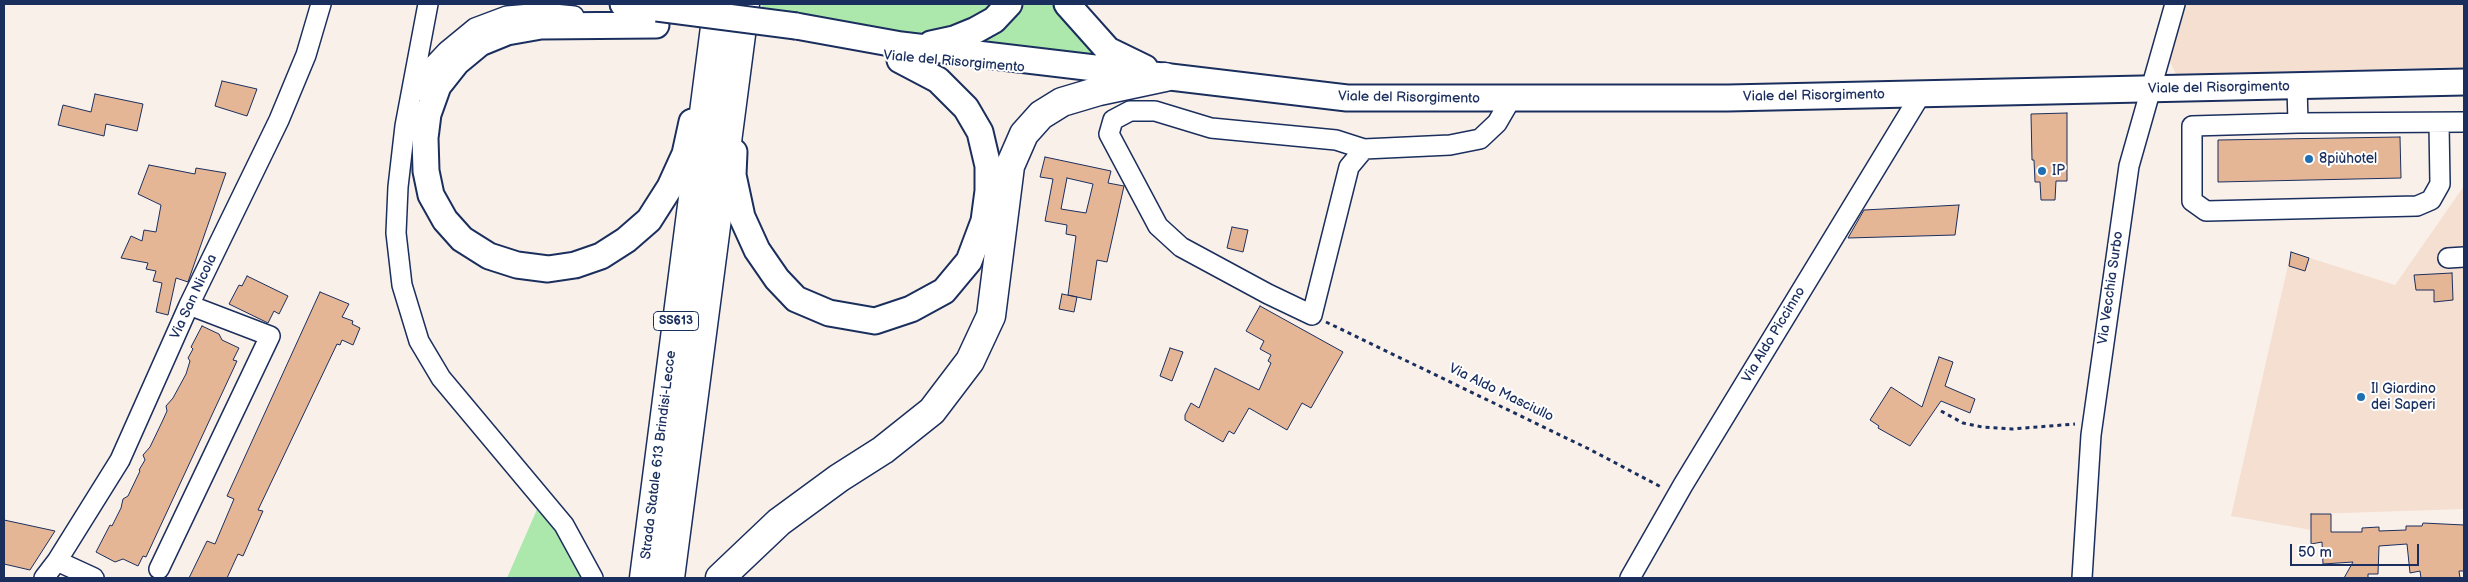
<!DOCTYPE html>
<html>
<head>
<meta charset="utf-8">
<style>
  body { margin:0 }
  #map { position:relative; width:2468px; height:582px; overflow:hidden; background:#faf0ea; font-family:"Balsamiq Sans",sans-serif }
  canvas { display:block }
  .frame { position:absolute; inset:0; border:5px solid #1b2f5e; pointer-events:none }
  .scale { position:absolute; left:2290px; top:544px; width:129px; height:22px; box-sizing:border-box; border:2px solid #1b2f5e; border-top:0; padding-left:6px; font-size:15px; line-height:18px; white-space:nowrap; color:#1b2f5e; -webkit-text-stroke:4px #fff; paint-order:stroke }
</style>
</head>
<body>
<div id="map">
<canvas width="2468" height="582"></canvas>
<div class="frame"></div>
<div class="scale">50 m</div>
</div>
<script>
const ctx = document.querySelector('canvas').getContext('2d');
ctx.lineJoin = 'round';
function fillPath(path, color) { ctx.fillStyle = color; ctx.fill(path, 'evenodd'); }
const shape = rows => new Path2D(rows.map(r => 'M' + r).join(''));
function stroke(path, color, width, dash) { ctx.strokeStyle = color; ctx.lineWidth = width; ctx.lineCap = dash ? 'butt' : 'round'; ctx.setLineDash(dash || []); ctx.stroke(path); }
function write(font, color, halo, rows, align = 'center') {
  ctx.font = font + ' "Balsamiq Sans",sans-serif'; ctx.lineWidth = 4; ctx.setLineDash([]); ctx.textBaseline = 'middle'; ctx.strokeStyle = halo; ctx.fillStyle = color; for (const [text, x, y, turn = 0] of rows) {
    ctx.save(); ctx.translate(x, y); ctx.rotate((+turn || 0) * Math.PI / 180); ctx.textAlign = isNaN(turn) ? turn : align; if (halo) ctx.strokeText(text, 0, 0); ctx.fillText(text, 0, 0); ctx.restore();
  }
}
const built = shape([
  [2184,4,2464,4,2464,67,2176,74,2168,58],
  [2464,186,2464,509,2312,514,2311,530,2231,516,2291,252,2395,285]
]);
const green = shape([
  [763,4,998,4,970,23,922,35,757,15],
  [1020,4,1056,4,1070,27,1097,56,976,43],
  [538,507,564,543,583,578,507,578]
]);
const building = shape([
  [222,81,257,89,247,116,215,106,222,81],
  [95,94,143,104,137,131,106,124,104,136,58,125,63,105,91,112,95,94],
  [2067,113,2067,181,2056,181,2055,200,2041,200,2040,182,2035,182,2034,160,2032,160,2031,114,2067,113],
  [2400,137,2401,178,2218,182,2218,140,2400,137],
  [1045,157,1111,171,1108,183,1124,186,1107,262,1097,260,1091,300,1068,295,1076,236,1066,234,1067,225,1045,221,1053,179,1040,177,1045,157],
  [1067,178,1093,184,1086,213,1061,209,1067,178],
  [149,165,195,174,196,168,226,173,189,279,188,282,176,278,168,315,156,312,162,283,153,281,156,271,146,269,148,263,121,258,131,236,142,241,144,230,156,232,161,205,138,194,149,165],
  [1959,205,1955,235,1848,238,1864,210,1959,205],
  [1232,227,1248,230,1243,252,1227,248,1232,227],
  [2291,252,2309,258,2305,271,2289,266,2291,252],
  [2452,273,2453,300,2434,302,2434,290,2416,290,2414,275,2452,273],
  [247,276,288,296,279,314,274,311,268,323,229,304,239,285,242,286,247,276],
  [320,292,349,304,342,317,353,321,352,324,360,328,353,345,342,340,340,345,337,344,258,510,263,511,243,556,238,554,227,578,189,578,207,541,215,544,234,499,227,496,320,292],
  [1062,294,1077,297,1074,312,1059,309,1062,294],
  [1260,306,1343,352,1311,408,1302,403,1287,430,1249,408,1234,434,1229,431,1223,442,1185,420,1185,415,1191,403,1199,408,1215,368,1259,390,1271,363,1268,361,1271,355,1260,349,1264,341,1246,331,1260,306],
  [202,326,219,334,222,340,239,348,233,360,237,361,146,557,143,556,138,566,123,559,115,562,96,552,110,525,112,526,121,508,123,499,128,496,140,471,139,470,145,460,143,455,150,447,162,422,167,411,166,406,173,398,186,374,190,361,188,358,193,349,191,347,202,326],
  [1170,348,1183,352,1172,381,1160,376,1170,348],
  [1939,357,1953,362,1945,386,1975,399,1970,413,1941,401,1910,446,1878,428,1879,426,1870,420,1891,387,1922,407,1939,357],
  [2311,514,2331,514,2331,532,2362,532,2362,528,2379,527,2379,531,2406,530,2406,526,2422,526,2423,523,2464,525,2464,571,2459,571,2460,578,2421,578,2420,571,2410,573,2407,544,2379,546,2378,574,2368,574,2368,578,2344,578,2353,562,2323,564,2322,542,2311,544,2311,514],
  [4,520,55,531,30,570,4,564,4,520]
]);
const path = shape([
  [1326,322,1589,449,1663,488],
  [1941,411,1963,423,1982,427,2012,429,2075,424]
]);
const minor = shape([
  [428,4,405,126,398,187,396,233,402,285,419,341,441,378,564,525,593,578],
  [2297,86,2298,123],
  [415,92,429,70,447,51,475,28,507,16,543,13,574,16],
  [2439,124,2440,184,2431,200,2417,206,2206,211,2192,201,2192,126,2298,123,2464,122],
  [1364,149,1336,140,1211,128,1155,111,1130,111,1113,120,1109,134,1158,226,1181,247,1268,294,1312,315,1349,167,1364,149,1450,145,1480,139,1497,123,1511,99],
  [2448,258,2464,257],
  [57,561,94,578],
  [159,569,270,336,189,305],
  [44,578,57,561,120,460,189,305,279,120,306,55,321,4],
  [1630,578,1683,485,1921,94],
  [2082,578,2091,435,2129,166,2175,4]
]);
const major = shape([
  [623,4,657,8],
  [1067,4,1108,50,1145,68],
  [656,25,541,26,507,32,480,43,457,62,438,86,428,114,425,138,426,171,431,195,445,220,462,239,489,256,517,265,548,269,575,265,601,256,626,240,649,220,670,187,685,154,692,122],
  [796,26,901,45,1347,98,1728,98,2464,82],
  [931,44,954,39,976,30,994,20,1009,4],
  [734,152,733,175,742,217,757,250,777,279,796,299,829,313,875,321,911,309,944,291,969,261,984,221,988,191,988,166,980,132,966,108,938,80,900,60]
]);
const highway = shape([
  [644,578,718,4],
  [670,578,745,4],
  [720,578,779,522,839,478,883,450,932,411,970,361,991,316,1010,166,1024,134,1041,115,1062,102,1099,91,1165,77]
]);
const majorBridge = shape([
  [657,8,796,26]
]);
const markers = [
  [2309,159,5,"#1f6fb2"],
  [2042,171,5,"#1f6fb2"],
  [2361,397,5,"#1f6fb2"]
];
const shields = [
  [676,321,45]
];
const shieldNames = [
  ["SS613",676,321]
];
const streetNames = [
  ["Viale del Risorgimento",954,62,5],
  ["Viale del Risorgimento",2219,88,-1],
  ["Viale del Risorgimento",1814,96,-1],
  ["Viale del Risorgimento",1409,98,1],
  ["Via Vecchia Surbo",2111,288,-82],
  ["Via San Nicola",194,297,-65],
  ["Via Aldo Piccinno",1774,335,-59],
  ["Via Aldo Masciullo",1501,393,26],
  ["Strada Statale 613 Brindisi-Lecce",659,455,-83]
];
const poiNames = [
  ["8piùhotel",2319,159],
  ["IP",2052,171],
  ["Il Giardino",2371,389],
  ["dei Saperi",2371,405]
];
fillPath(built, '#f4dfd1');
fillPath(green, '#ace7ac');
fillPath(building, '#e5b696');
stroke(building, '#1b2f5e', 1);
stroke(minor, '#1b2f5e', 22);
stroke(major, '#1b2f5e', 29);
stroke(highway, '#1b2f5e', 31);
stroke(path, '#1b2f5e', 3, [4, 4]);
stroke(minor, '#fff', 19);
stroke(major, '#fff', 25);
stroke(highway, '#fff', 28);
stroke(majorBridge, '#1b2f5e', 29, []);
stroke(majorBridge, '#fff', 25);
for (const [x, y, r, color] of markers) { const dot = new Path2D(); dot.arc(x, y, r, 0, 2 * Math.PI); ctx.fillStyle = color; ctx.fill(dot); stroke(dot, '#fff', 2); }
for (const [x, y, w] of shields) { const box = new Path2D(); box.roundRect(x - w / 2, y - 9.5, w, 19, 4); ctx.fillStyle = '#fff'; ctx.fill(box); stroke(box, '#1b2f5e', 1); }
write('bold 12px', '#1b2f5e', null, shieldNames);
write('14px', '#1b2f5e', '#fff', streetNames);
write('14px', '#1b2f5e', '#fff', poiNames, 'left');
</script>
</body>
</html>
